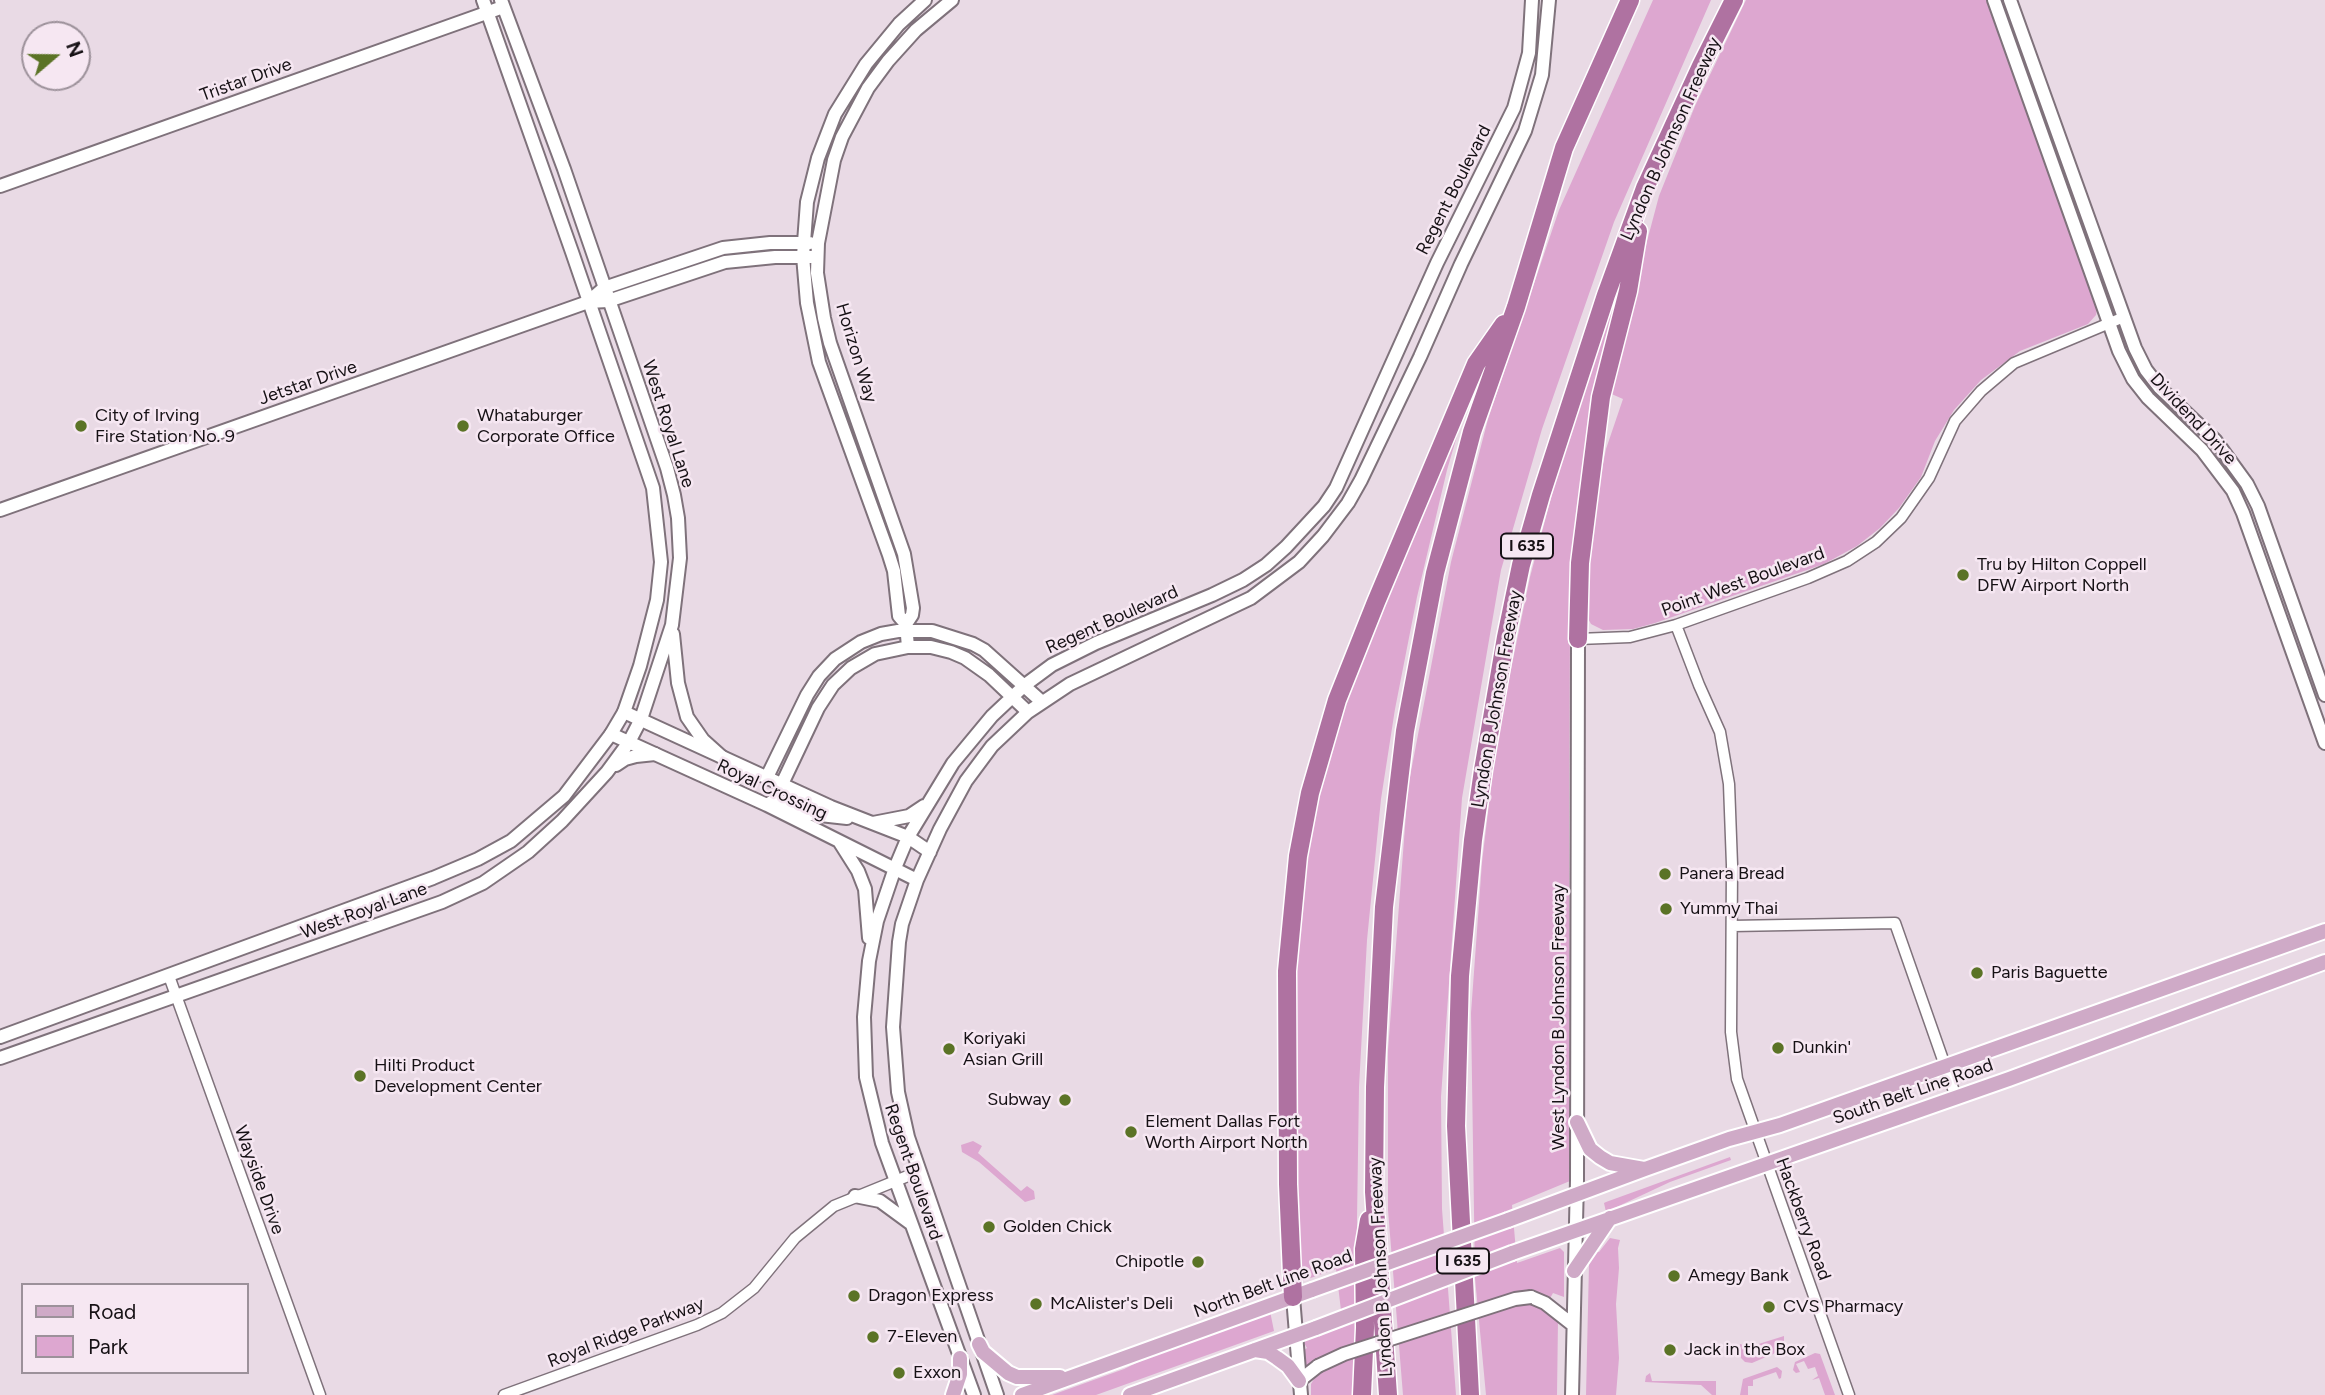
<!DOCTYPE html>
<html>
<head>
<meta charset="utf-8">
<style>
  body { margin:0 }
  #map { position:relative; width:2325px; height:1395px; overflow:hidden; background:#e9dae5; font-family:Figtree,sans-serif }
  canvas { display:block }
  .legend { position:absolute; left:21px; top:1283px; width:228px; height:91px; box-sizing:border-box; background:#f6e7f2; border:2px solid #9c919a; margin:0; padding:9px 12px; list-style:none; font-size:21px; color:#161115 }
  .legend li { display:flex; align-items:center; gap:14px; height:35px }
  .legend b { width:35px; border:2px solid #9c919a }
  .north { position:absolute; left:21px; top:21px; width:70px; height:70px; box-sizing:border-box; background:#f6e7f2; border:2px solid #9c919a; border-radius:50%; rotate:70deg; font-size:19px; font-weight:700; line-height:28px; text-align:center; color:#161115 }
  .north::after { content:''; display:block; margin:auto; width:24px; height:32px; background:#5b7326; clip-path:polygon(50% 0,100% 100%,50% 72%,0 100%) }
</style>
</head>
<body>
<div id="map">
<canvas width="2325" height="1395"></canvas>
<ul class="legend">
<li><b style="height:9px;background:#cfaac7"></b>Road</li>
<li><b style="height:19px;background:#dda7d0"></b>Park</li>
</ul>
<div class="north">N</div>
</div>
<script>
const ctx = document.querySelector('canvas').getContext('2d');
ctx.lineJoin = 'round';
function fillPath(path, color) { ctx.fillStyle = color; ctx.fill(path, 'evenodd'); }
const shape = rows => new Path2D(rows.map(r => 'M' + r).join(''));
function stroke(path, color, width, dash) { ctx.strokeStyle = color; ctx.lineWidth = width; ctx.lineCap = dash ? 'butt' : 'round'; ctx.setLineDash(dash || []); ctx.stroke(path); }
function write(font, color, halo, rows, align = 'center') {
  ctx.font = font + ' Figtree,sans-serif'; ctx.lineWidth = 5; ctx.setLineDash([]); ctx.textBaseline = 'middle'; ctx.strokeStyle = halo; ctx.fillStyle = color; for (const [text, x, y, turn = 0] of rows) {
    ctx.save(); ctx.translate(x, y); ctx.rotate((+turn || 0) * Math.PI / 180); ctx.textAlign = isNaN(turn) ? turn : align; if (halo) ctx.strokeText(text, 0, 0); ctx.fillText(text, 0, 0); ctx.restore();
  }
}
const green = shape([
  [1653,0,1711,0,1614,222,1542,429,1501,570,1462,798,1441,1097,1442,1209,1456,1395,1403,1395,1388,1210,1388,1050,1408,787,1451,562,1488,419,1559,210],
  [1746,0,1986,0,2097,310,2096,315,2088,324,2020,351,1981,380,1954,410,1935,441,1921,477,1899,508,1880,528,1857,546,1824,564,1655,623,1633,629,1603,630,1591,624,1585,613,1587,560,1596,499,1606,449,1623,399,1607,392,1659,196,1695,106],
  [1614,303,1617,304,1594,401,1574,533,1570,621,1569,826,1570,1181,1512,1205,1517,1263,1560,1248,1564,1252,1564,1297,1553,1293,1548,1302,1558,1320,1557,1395,1486,1395,1475,1278,1471,1013,1482,862,1497,737,1530,577,1568,434],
  [1462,419,1447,470,1417,597,1395,709,1381,799,1367,940,1359,1087,1357,1220,1359,1322,1355,1395,1311,1395,1311,1384,1317,1374,1305,1370,1302,1351,1307,1348,1304,1343,1306,1340,1343,1327,1336,1269,1305,1280,1299,1281,1297,1277,1293,1020,1301,890,1318,786,1360,655],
  [973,1141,982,1146,978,1153,1021,1191,1027,1186,1034,1191,1035,1199,1025,1202,979,1162,962,1152,961,1145],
  [1730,1157,1731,1160,1670,1182,1606,1212,1604,1203,1606,1202],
  [1610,1238,1620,1240,1618,1248,1619,1268,1616,1304,1619,1358,1616,1395,1586,1395,1589,1264,1594,1251,1599,1252],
  [1270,1311,1274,1331,1096,1395,1052,1395,1124,1369,1161,1351],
  [1784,1336,1784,1344,1780,1351,1752,1363,1745,1362,1741,1358,1740,1344,1749,1347],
  [1815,1353,1820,1354,1835,1395,1825,1395,1819,1378,1812,1380,1818,1376,1815,1367,1808,1369,1804,1361,1796,1364,1800,1372,1796,1373,1793,1370,1795,1362],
  [1777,1367,1782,1371,1781,1378,1779,1379,1776,1372,1753,1380,1753,1386,1748,1386,1748,1395,1740,1395,1743,1379],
  [1650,1373,1652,1381,1716,1381,1716,1395,1712,1395,1701,1385,1645,1382,1646,1376]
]);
const minor = shape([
  [1676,625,1699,685,1720,732,1729,784,1732,865,1731,1032,1737,1079,1849,1395],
  [1578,639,1630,637,1676,625,1808,578,1847,561,1876,542,1901,518,1929,478,1955,421,1981,391,2014,363,2124,317],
  [1732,926,1895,923,1956,1097],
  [169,976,320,1395],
  [504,1395,697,1325,722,1313,754,1288,795,1238,834,1206,920,1171]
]);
const tertiary = shape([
  [1994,0,2119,351,2133,379,2148,398,2202,450,2233,491,2243,513,2325,743],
  [2010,0,2135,348,2146,370,2160,388,2215,440,2247,484,2258,506,2325,695],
  [0,186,503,7],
  [588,302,604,288,723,248,770,243,810,243],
  [0,510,588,302,608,301,725,262,775,257,817,257],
  [906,624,912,615,913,608,904,554,830,343,824,318,817,273,818,243,834,160,842,137,868,88,888,61,916,30,952,0],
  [908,647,906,624,899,616,894,571,889,555,819,362,807,303,803,256,807,202,818,158,835,114,866,64,899,24,925,0],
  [624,712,831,807,908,837,930,852],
  [611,734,767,805,917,880],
  [767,777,807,695,819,676,835,659,861,642,881,634,898,631,932,631,973,644,984,650,1042,702],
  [782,784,818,708,833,685,851,668,875,654,908,647,931,647,951,652,965,658,989,675,1028,712],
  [767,805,776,799,811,814,847,818],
  [873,823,909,816,924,806],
  [839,841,858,871,865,889,869,938],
  [855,1196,880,1201,910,1223],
  [974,1395,882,1143,866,1077,864,1017,869,961,877,921,895,868,908,837,953,763,992,716,1025,685,1052,665,1096,643,1212,595,1243,580,1266,565,1286,547,1324,506,1336,488,1437,263,1514,108,1529,53,1532,0],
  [997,1395,908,1137,898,1092,893,1027,899,942,902,924,917,880,940,829,966,781,992,746,1028,712,1070,684,1251,598,1299,562,1323,536,1348,503,1361,480,1420,357,1461,264,1525,131,1542,75,1549,0]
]);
const secondary = shape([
  [673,634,678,683,687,717,703,740,723,758],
  [616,765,625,759,636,756,655,754],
  [0,1037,433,878,478,859,511,841,564,796,611,734,624,712,640,666,657,600,661,562,653,488,572,252,483,0],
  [0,1058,442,902,483,883,528,852,562,821,607,772,629,742,641,719,672,625,680,558,678,518,674,495,667,468,564,169,501,0],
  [1293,1297,1301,1395],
  [1531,1297,1545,1303,1573,1325],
  [1299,1381,1318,1366],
  [1572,1395,1577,1180,1578,639]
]);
const primary = shape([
  [1577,1122,1590,1149,1600,1157,1610,1163,1644,1169],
  [1508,1220,1645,1169,1729,1139,1780,1125,2325,931],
  [1512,1253,2009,1079,2325,962],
  [1574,1271,1610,1218],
  [979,1344,983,1352,1008,1373,1017,1377,1060,1377],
  [1255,1350,1268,1352,1277,1358,1288,1366,1299,1381],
  [953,1395,960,1374,960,1358],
  [1022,1395,1312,1290],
  [1130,1395,1316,1328]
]);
const motorway = shape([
  [1578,639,1580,563,1601,397,1628,291,1638,231],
  [1293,1297,1288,1184,1287,971,1298,856,1310,793,1337,700,1376,602,1476,364,1504,324],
  [1362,1395,1365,1328,1364,1249,1369,1220],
  [1388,1395,1374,1192,1375,1087,1384,907,1405,731,1435,573,1472,432,1516,307,1564,148,1630,0],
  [1470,1395,1456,1126,1460,976,1473,840,1483,770,1506,637,1521,565,1541,495,1606,295,1645,188,1701,66,1734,0]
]);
const secondaryBridge = shape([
  [1318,1366,1344,1354,1515,1299,1531,1297]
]);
const primaryBridge = shape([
  [1312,1290,1508,1220],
  [1316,1328,1512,1253]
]);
const markers = [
  [81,426,7,"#5b7326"],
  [463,426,7,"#5b7326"],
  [1963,575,7,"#5b7326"],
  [1665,874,7,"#5b7326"],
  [1666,909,7,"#5b7326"],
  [1977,973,7,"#5b7326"],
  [1778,1048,7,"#5b7326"],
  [949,1049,7,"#5b7326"],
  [360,1076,7,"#5b7326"],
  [1065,1100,7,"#5b7326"],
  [1131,1132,7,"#5b7326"],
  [989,1227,7,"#5b7326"],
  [1198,1262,7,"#5b7326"],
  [1674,1276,7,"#5b7326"],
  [854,1296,7,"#5b7326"],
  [1036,1304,7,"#5b7326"],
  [1769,1307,7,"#5b7326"],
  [873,1337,7,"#5b7326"],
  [1670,1350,7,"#5b7326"],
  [899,1373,7,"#5b7326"]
];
const shields = [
  [1527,546,52],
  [1463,1261,52]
];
const shieldNames = [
  ["I 635",1527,546],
  ["I 635",1463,1261]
];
const streetNames = [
  ["Tristar Drive",246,80,-20],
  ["Lyndon B Johnson Freeway",1671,139,-66],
  ["Regent Boulevard",1454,190,-63],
  ["Horizon Way",856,353,73],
  ["Jetstar Drive",308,383,-19],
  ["Dividend Drive",2193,419,47],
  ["West Royal Lane",668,424,72],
  ["Point West Boulevard",1743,582,-20],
  ["Regent Boulevard",1112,620,-24],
  ["Lyndon B Johnson Freeway",1497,699,-80],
  ["Royal Crossing",772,790,25],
  ["West Royal Lane",364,911,-20],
  ["West Lyndon B Johnson Freeway",1559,1017,-90],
  ["South Belt Line Road",1913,1092,-19],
  ["Regent Boulevard",913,1172,71],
  ["Wayside Drive",259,1180,70],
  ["Hackberry Road",1803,1219,70],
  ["Lyndon B Johnson Freeway",1381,1267,-93],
  ["North Belt Line Road",1273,1284,-20],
  ["Royal Ridge Parkway",626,1333,-21]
];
const poiNames = [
  ["City of Irving",95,416],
  ["Fire Station No. 9",95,437],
  ["Whataburger",477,416],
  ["Corporate Office",477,437],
  ["Tru by Hilton Coppell",1977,565],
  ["DFW Airport North",1977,586],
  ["Panera Bread",1679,874],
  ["Yummy Thai",1680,909],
  ["Paris Baguette",1991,973],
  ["Koriyaki",963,1039],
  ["Asian Grill",963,1060],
  ["Dunkin'",1792,1048],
  ["Hilti Product",374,1066],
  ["Development Center",374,1087],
  ["Subway",1051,1100,"right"],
  ["Element Dallas Fort",1145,1122],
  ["Worth Airport North",1145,1143],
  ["Golden Chick",1003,1227],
  ["Chipotle",1184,1262,"right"],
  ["Amegy Bank",1688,1276],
  ["Dragon Express",868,1296],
  ["McAlister's Deli",1050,1304],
  ["CVS Pharmacy",1783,1307],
  ["7-Eleven",887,1337],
  ["Jack in the Box",1684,1350],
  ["Exxon",913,1373]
];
fillPath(green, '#dda7d0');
stroke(minor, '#7f727b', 13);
stroke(tertiary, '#7f727b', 16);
stroke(secondary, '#7f727b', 16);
stroke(primary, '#fff', 18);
stroke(motorway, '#fff', 21);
stroke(minor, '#fff', 10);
stroke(tertiary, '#fff', 12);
stroke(secondary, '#fff', 12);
stroke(primary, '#cfaac7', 14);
stroke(motorway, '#af72a1', 18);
stroke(secondaryBridge, '#7f727b', 16, []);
stroke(primaryBridge, '#fff', 18, []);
stroke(secondaryBridge, '#fff', 12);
stroke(primaryBridge, '#cfaac7', 14);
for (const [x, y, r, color] of markers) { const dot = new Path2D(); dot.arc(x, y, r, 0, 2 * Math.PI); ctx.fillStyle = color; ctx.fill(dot); stroke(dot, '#f6e7f2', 2.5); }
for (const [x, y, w] of shields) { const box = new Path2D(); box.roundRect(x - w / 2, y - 12.5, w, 25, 5); ctx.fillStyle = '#f6e7f2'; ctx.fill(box); stroke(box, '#161115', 2); }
write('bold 16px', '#161115', null, shieldNames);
write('18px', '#161115', '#f6e7f2', streetNames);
write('18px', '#161115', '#f6e7f2', poiNames, 'left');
</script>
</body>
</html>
